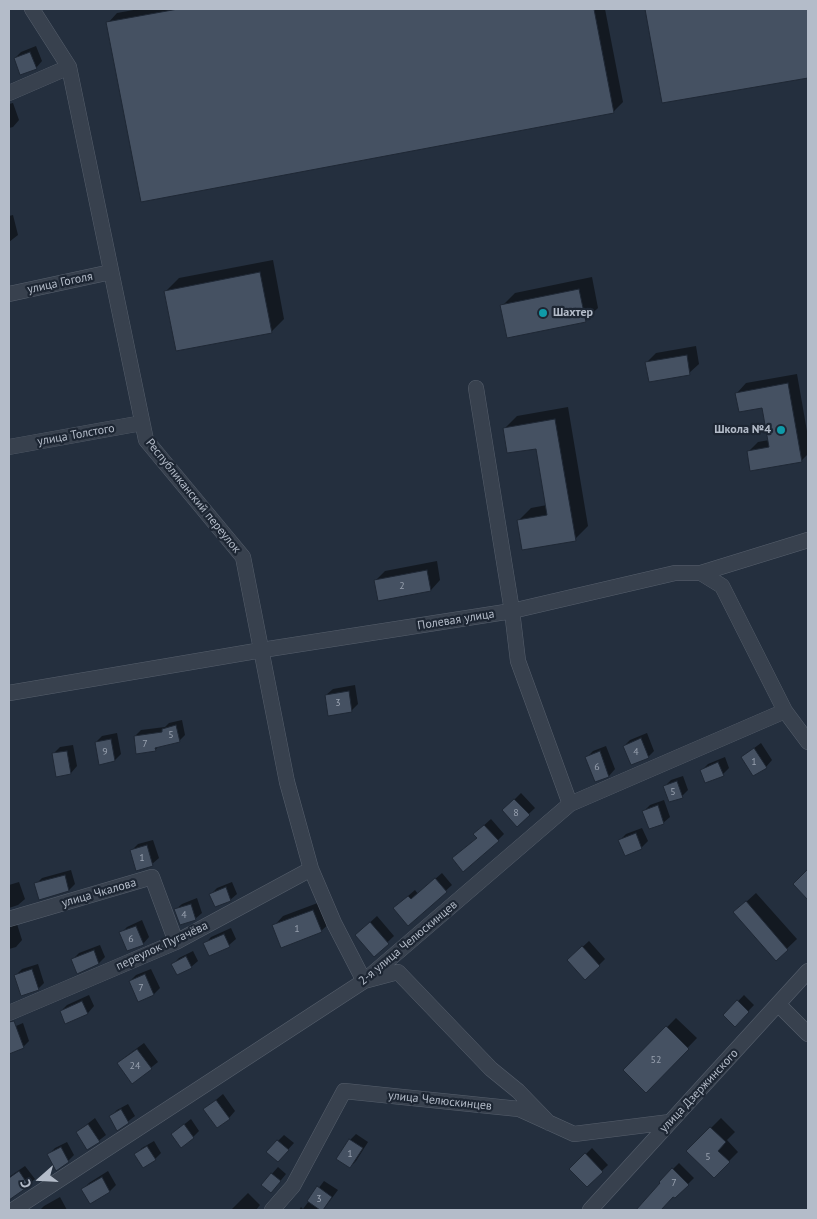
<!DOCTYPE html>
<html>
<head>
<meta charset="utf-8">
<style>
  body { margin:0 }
  #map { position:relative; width:817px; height:1219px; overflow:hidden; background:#242f3e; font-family:"PT Sans",sans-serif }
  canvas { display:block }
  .frame { position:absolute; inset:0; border:10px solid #b4bcc9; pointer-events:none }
  .north { position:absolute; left:15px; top:1154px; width:50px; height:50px; -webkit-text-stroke:4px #1d2633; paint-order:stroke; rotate:251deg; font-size:14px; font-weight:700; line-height:20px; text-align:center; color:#b4bcc9 }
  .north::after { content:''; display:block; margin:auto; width:18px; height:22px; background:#b4bcc9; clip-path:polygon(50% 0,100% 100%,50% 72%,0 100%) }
</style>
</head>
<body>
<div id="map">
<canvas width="817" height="1219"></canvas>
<div class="frame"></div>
<div class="north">С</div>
</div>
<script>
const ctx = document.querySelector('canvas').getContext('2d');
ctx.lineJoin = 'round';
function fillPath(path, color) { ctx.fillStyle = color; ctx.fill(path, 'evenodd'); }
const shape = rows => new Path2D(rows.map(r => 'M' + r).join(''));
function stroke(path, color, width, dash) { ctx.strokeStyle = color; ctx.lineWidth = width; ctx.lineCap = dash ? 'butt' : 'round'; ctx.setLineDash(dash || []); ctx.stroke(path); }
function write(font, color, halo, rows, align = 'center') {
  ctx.font = font + ' "PT Sans",sans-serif'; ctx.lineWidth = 4.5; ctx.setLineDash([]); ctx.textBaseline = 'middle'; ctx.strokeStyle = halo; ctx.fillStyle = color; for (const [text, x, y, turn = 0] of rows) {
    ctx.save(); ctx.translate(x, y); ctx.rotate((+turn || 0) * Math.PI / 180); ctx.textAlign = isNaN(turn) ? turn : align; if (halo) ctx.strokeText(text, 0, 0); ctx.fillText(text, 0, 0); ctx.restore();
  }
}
const shadow = shape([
  [139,9,605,9,623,102,613,112,108,23,117,13],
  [647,9,808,9,808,76,663,102],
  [36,46,42,61,36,68,15,58,21,52],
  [13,103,19,120,13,127,9,128,9,104],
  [13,215,18,235,9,242,9,216],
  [273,260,284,319,271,332,166,291,179,278],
  [592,277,598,308,585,320,502,306,515,293],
  [696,346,699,364,689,373,647,362,656,353],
  [797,374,808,437,808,454,801,461,748,452,758,442,769,440,763,407,737,393,746,383],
  [568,407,588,526,575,539,518,521,531,508,547,505,537,447,504,429,517,416],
  [437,561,440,580,431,590,375,581,385,571],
  [355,685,358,704,351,711,326,695,333,689],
  [182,720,185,735,179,741,160,745,155,750,135,736,141,730,165,727,169,723],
  [117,733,121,754,115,760,96,742,102,736],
  [647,733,654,751,648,757,624,746,630,740],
  [761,743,772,760,766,767,742,757],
  [73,745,77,766,71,773,53,754,60,747],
  [606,746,615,769,609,776,596,780,587,757,593,751],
  [725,757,729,768,723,774,702,770,708,764],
  [683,776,688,790,682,796,665,786,671,780],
  [521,793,535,808,517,825,504,810],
  [664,800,670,817,663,823,644,811,650,805],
  [491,819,504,834,498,840,478,838,481,828],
  [642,828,648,841,641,848,620,840,626,834],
  [153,840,159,858,152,864,131,851,138,844],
  [71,870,75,884,69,890,36,884,42,878],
  [442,873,452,885,409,924,401,902,415,890,418,894],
  [19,882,25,899,18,905,9,908,9,885],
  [232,882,237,894,230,900,211,894,217,888],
  [756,893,797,939,776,959,745,903],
  [197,898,202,913,195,919,175,910,182,904],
  [323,901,331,922,321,931,274,926,283,916],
  [377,916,394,936,374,955,363,929],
  [142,920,149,937,143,944,121,933,127,927],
  [17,924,22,940,16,947,9,949,9,926],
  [231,928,236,939,229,945,210,954,205,944,211,937],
  [589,941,605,959,599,965,575,954],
  [100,945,105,957,99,963,73,959,79,953],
  [193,951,198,961,191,967,178,974,173,964,179,958],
  [38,964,44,983,38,989,16,975,22,969],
  [151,969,160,988,154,994,139,1000,130,981,136,975],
  [89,995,94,1006,88,1013,66,1022,61,1011,67,1005],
  [744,995,754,1005,735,1025,725,1015],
  [676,1018,697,1038,646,1091,625,1070],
  [23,1023,29,1041,23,1047,9,1052,9,1029],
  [144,1043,158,1062,133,1082,125,1057],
  [223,1094,235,1111,229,1118,205,1109],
  [128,1104,135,1116,118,1129,111,1116,117,1110],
  [95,1118,106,1135,88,1149,77,1132],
  [721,1118,735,1132,727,1140,738,1152,714,1176,688,1151],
  [191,1119,199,1131,193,1137,172,1134],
  [356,1134,368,1142,356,1161,350,1167,350,1140],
  [284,1135,294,1143,284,1154,268,1151],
  [154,1141,161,1153,155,1159,136,1154,142,1148],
  [67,1142,74,1155,68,1161,49,1154,55,1148],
  [592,1148,608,1165,587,1185,571,1169],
  [679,1163,694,1178,675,1197,674,1195,660,1210,638,1210,662,1183,660,1182],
  [25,1166,35,1179,28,1185,9,1198,9,1177],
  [278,1167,286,1174,277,1185,263,1184],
  [108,1171,116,1185,110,1191,90,1202,83,1189,89,1183],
  [324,1181,338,1190,323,1210,299,1210,301,1207,303,1209],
  [248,1193,260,1205,256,1210,233,1210,232,1209],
  [60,1197,67,1210,40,1210,44,1206]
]);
const building = shape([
  [178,9,594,9,614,113,141,202,106,22,178,9],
  [645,9,808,9,808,78,662,103,645,9],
  [30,52,37,69,20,75,14,58,30,52],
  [260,272,272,333,176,351,164,291,260,272],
  [579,289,586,322,507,338,500,305,579,289],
  [687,355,690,375,649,382,645,362,687,355],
  [788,383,802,462,750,471,747,451,769,447,762,408,739,412,735,393,788,383],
  [555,419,576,541,522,550,517,520,547,515,536,449,507,453,503,428,555,419],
  [427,570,431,591,378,601,374,580,427,570],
  [349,691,352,712,328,716,325,695,349,691],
  [176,725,180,742,155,748,156,751,136,754,134,736,162,732,162,729,176,725],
  [641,738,649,758,631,765,623,746,641,738],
  [111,739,115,761,99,765,95,742,111,739],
  [754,748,767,768,753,776,741,757,754,748],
  [67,751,71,774,56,777,52,753,67,751],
  [600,751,609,777,595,782,585,757,600,751],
  [718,762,724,776,705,783,700,770,718,762],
  [677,781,683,798,669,802,663,786,677,781],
  [514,799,530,815,517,827,502,810,514,799],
  [658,805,664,824,649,829,642,811,658,805],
  [484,825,499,841,463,872,452,858,477,838,473,834,484,825],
  [636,833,642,849,625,856,618,840,636,833],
  [147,845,153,866,136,871,130,850,147,845],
  [808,869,808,900,793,884,808,869],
  [65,875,69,891,39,900,34,883,65,875],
  [435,878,447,892,408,926,393,908,408,896,411,899,435,878],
  [226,887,231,901,215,907,209,894,226,887],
  [746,901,788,950,776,961,733,912,746,901],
  [191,904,196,920,180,925,174,909,191,904],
  [313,910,322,932,281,948,272,925,313,910],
  [370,922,389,944,374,957,355,935,370,922],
  [136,926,144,945,127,951,119,932,136,926],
  [224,934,230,947,209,956,203,943,224,934],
  [582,946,600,966,585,980,567,960,582,946],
  [94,950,99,964,77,974,71,959,94,950],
  [186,956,192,968,177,975,171,964,186,956],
  [32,969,39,990,21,996,14,975,32,969],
  [145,974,154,995,138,1002,129,981,145,974],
  [737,1000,749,1012,735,1027,723,1015,737,1000],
  [82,1001,88,1014,65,1024,60,1011,82,1001],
  [14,1021,24,1048,9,1054,9,1022,14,1021],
  [666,1026,689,1049,646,1093,623,1070,666,1026],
  [137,1049,152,1069,132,1084,117,1063,137,1049],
  [216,1100,230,1119,217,1128,203,1109,216,1100],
  [121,1109,129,1123,117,1131,109,1116,121,1109],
  [88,1124,100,1142,87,1150,76,1132,88,1124],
  [184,1124,194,1138,181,1148,171,1134,184,1124],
  [710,1127,726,1142,718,1151,730,1162,714,1178,686,1151,710,1127],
  [349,1139,363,1148,350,1168,336,1159,349,1139],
  [277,1140,289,1150,278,1162,266,1152,277,1140],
  [147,1146,156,1160,143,1168,134,1154,147,1146],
  [61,1147,69,1162,56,1171,47,1154,61,1147],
  [585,1153,603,1172,587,1187,569,1169,585,1153],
  [672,1168,689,1185,675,1198,673,1197,661,1210,636,1210,660,1183,659,1182,672,1168],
  [19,1171,29,1186,9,1200,9,1178,19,1171],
  [271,1173,281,1181,271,1193,261,1185,271,1173],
  [102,1177,110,1192,90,1204,81,1189,102,1177],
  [317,1186,332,1197,323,1210,320,1210,307,1201,317,1186]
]);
const minor = shape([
  [32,9,69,67,146,440,243,557,287,782,311,869,334,923,364,981,398,972,491,1069,518,1091,549,1123],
  [9,93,69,67],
  [9,294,111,272],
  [476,388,512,611,518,661,570,804],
  [9,447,142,423],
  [701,573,808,540],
  [9,693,262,650,512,611,675,573,701,573,722,586,785,711,808,742],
  [9,919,152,877,176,942],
  [779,1005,808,1034],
  [9,1013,176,942,311,869],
  [13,1210,364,981,570,804,785,711],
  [272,1210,293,1186,344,1091,519,1109,574,1134,670,1122],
  [590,1210,808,971]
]);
const markers = [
  [543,313,5,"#0f9aa8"],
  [781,430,5,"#0f9aa8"]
];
const numberNames = [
  ["2",402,586],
  ["3",338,703],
  ["5",171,735],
  ["7",145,744],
  ["9",105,752],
  ["4",636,752],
  ["1",754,762],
  ["6",597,767],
  ["5",673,792],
  ["8",516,813],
  ["1",142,858],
  ["4",184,915],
  ["1",297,929],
  ["6",131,939],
  ["7",141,988],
  ["52",656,1060],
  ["24",135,1066],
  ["1",350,1154],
  ["5",708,1157],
  ["7",674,1183],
  ["3",319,1199]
];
const streetNames = [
  ["улица Гоголя",60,283,-12],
  ["улица Толстого",76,435,-10],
  ["Республиканский переулок",193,496,51],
  ["Полевая улица",456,620,-9],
  ["улица Чкалова",99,893,-16],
  ["2-я улица Челюскинцев",408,943,-40],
  ["переулок Пугачёва",162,946,-25],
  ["улица Дзержинского",699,1091,-47],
  ["улица Челюскинцев",440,1101,6]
];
const poiNames = [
  ["Шахтер",553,313],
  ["Школа №4",771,430,"right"]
];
fillPath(shadow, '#0007');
fillPath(building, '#455162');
stroke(building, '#1f2835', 1);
stroke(minor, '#565f6c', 16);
stroke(minor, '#38414e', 15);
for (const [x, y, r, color] of markers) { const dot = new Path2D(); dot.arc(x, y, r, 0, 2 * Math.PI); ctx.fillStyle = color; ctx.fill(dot); stroke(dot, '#1d2633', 2); }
write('10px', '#98a1af', null, numberNames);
write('12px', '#b4bcc9', '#1d2633', streetNames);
write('bold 12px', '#b4bcc9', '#1d2633', poiNames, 'left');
</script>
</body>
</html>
